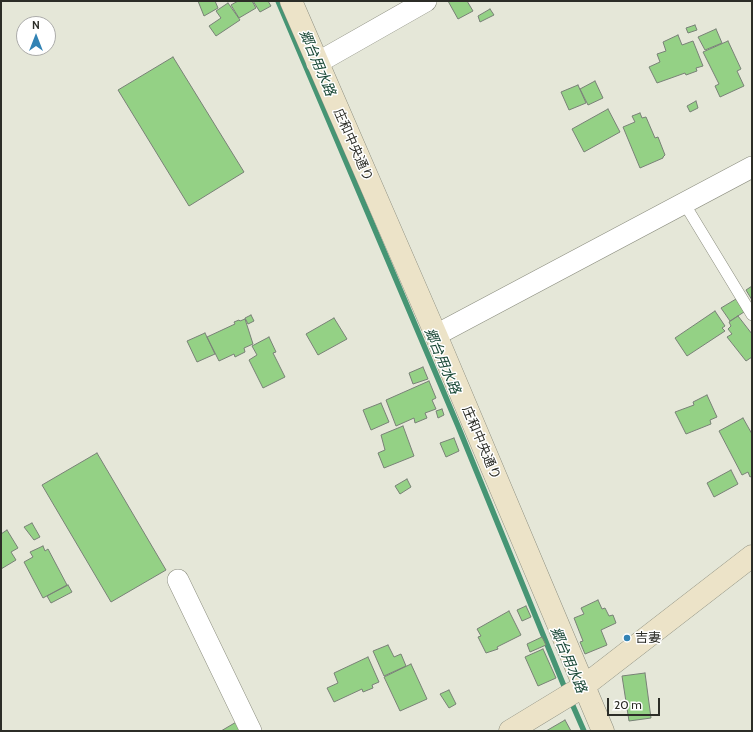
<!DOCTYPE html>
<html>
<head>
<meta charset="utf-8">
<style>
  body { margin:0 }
  #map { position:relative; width:753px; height:732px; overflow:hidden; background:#e5e7d8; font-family:Cabin,sans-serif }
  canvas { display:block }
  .frame { position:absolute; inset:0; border:2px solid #2c2d27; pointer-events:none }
  .north { position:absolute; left:16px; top:16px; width:40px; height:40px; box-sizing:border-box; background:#fff; border:1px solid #ababa9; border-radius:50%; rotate:0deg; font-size:11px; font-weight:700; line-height:16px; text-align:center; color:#2c2d27 }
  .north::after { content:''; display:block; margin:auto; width:14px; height:18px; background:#3283b4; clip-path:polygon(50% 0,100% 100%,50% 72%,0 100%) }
  .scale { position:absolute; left:607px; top:698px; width:53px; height:18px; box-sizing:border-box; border:2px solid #2c2d27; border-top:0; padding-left:5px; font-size:12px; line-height:14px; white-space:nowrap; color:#2c2d27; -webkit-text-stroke:3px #fff; paint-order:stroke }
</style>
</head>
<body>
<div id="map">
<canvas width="753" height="732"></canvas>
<div class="frame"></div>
<div class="north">N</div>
<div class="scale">20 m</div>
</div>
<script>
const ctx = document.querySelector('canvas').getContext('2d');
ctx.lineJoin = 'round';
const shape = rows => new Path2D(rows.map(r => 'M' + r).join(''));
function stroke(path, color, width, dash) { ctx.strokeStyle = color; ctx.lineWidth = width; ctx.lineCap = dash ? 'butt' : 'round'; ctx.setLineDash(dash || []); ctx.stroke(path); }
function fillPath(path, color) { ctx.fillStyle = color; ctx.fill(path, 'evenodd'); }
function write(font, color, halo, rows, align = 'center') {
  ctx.font = font + ' Cabin,"Noto Sans JP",sans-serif'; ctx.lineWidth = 3; ctx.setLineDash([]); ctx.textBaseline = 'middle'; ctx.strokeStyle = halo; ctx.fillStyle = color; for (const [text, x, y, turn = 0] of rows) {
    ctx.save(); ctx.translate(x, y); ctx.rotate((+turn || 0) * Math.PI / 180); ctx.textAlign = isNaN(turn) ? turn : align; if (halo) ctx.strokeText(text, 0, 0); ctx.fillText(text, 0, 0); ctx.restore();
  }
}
const stream = shape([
  [278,1,458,426,566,691],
  [570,699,584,731]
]);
const building = shape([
  [198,1,215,1,218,8,204,16,198,1],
  [238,1,252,1,256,8,239,18,231,5,238,1],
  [253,1,268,1,271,6,260,12,253,1],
  [448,1,467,1,473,11,458,19,448,1],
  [228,3,240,20,216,36,209,26,221,18,216,11,228,3],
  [490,9,494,15,480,22,478,16,490,9],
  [695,25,697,30,688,33,686,28,695,25],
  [716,29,722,43,705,50,698,37,716,29],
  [678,35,682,45,693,41,703,66,696,68,697,71,686,75,685,73,657,83,649,67,660,62,657,54,666,51,663,42,678,35],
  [728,41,741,69,737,71,744,86,720,97,715,86,719,84,703,52,728,41],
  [173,57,244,172,189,206,118,90,173,57],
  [595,81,603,98,588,105,580,89,595,81],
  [578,85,586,103,569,110,561,92,578,85],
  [696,101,698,108,690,112,687,106,696,101],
  [608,109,620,132,584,152,572,129,608,109],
  [640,113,642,118,646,117,655,138,658,137,665,155,663,157,663,158,640,168,623,127,635,122,632,116,640,113],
  [752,286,752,300,746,290,752,286],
  [736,299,744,312,730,321,721,308,736,299],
  [715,311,725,326,722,328,725,331,687,356,675,338,715,311],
  [251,315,254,321,248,324,245,318,251,315],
  [738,316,752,334,752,357,746,361,727,337,732,334,728,329,731,326,729,322,738,316],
  [334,318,347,339,318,355,306,334,334,318],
  [245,319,253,344,244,348,245,352,235,357,234,354,219,361,207,337,235,324,234,322,239,320,240,321,245,319],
  [205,333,215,354,197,362,187,341,205,333],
  [269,337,276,352,273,353,285,377,263,388,249,360,257,355,252,346,269,337],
  [423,367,428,379,413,384,409,373,423,367],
  [429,381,436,398,432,400,436,409,425,413,427,418,415,423,414,418,396,426,386,400,429,381],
  [707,395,717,417,710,420,711,424,686,434,675,412,694,405,693,402,707,395],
  [381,403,389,422,371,430,363,410,381,403],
  [442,409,444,415,438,418,436,411,442,409],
  [743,418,752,434,752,476,750,477,748,472,742,475,719,431,743,418],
  [403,426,414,456,384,468,378,453,385,450,381,435,403,426],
  [454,438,459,451,446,457,440,443,454,438],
  [97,453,166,570,111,602,42,485,97,453],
  [731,470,738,484,714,497,707,483,731,470],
  [407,479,411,487,400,494,395,486,407,479],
  [32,523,40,537,34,540,24,527,32,523],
  [7,530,18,548,11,552,16,560,1,569,1,534,7,530],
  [43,546,45,551,48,549,67,585,43,598,24,562,33,557,30,552,43,546],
  [68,585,72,592,51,603,47,596,68,585],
  [598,600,602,609,605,608,609,616,613,615,616,623,601,630,607,645,585,654,580,642,583,641,574,618,584,614,581,608,598,600],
  [526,606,531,617,522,621,517,610,526,606],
  [509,611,521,635,497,647,498,649,486,653,478,637,481,636,477,629,509,611],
  [542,637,546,645,530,652,527,644,542,637],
  [388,645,394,657,401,654,406,666,384,676,373,651,388,645],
  [543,649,556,678,538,686,525,657,543,649],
  [368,657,379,682,372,685,373,688,363,692,362,689,334,702,327,688,338,683,334,673,368,657],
  [411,664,427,699,400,711,384,677,411,664],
  [645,673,651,718,629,721,622,676,645,673],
  [449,690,456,704,449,708,440,694,449,690],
  [565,720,571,731,546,731,565,720],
  [238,721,244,731,221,731,238,721]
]);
const lane = shape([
  [684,203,752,315]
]);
const street = shape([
  [317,63,426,1],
  [436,335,752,167],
  [178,580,251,731]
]);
const secondary = shape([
  [291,1,436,335,603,731],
  [510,731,584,686,752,556]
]);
const markers = [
  [627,638,4,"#3283b4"]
];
const streetNames = [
  ["庄和中央通り",353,145,66],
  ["庄和中央通り",481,443,67]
];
const poiNames = [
  ["吉妻",635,638]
];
const waterNames = [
  ["郷台用水路",317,63,67],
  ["郷台用水路",442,361,67],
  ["郷台用水路",568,660,67]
];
stroke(stream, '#469574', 5.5);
fillPath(building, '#94d185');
stroke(building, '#788176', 1);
stroke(lane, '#8b8d7f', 12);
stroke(street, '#8b8d7f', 22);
stroke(secondary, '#8b8d7f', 23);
stroke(lane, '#fff', 11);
stroke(street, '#fff', 21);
stroke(secondary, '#ece3c8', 22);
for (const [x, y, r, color] of markers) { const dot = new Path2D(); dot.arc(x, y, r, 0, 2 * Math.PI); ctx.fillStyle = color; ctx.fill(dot); stroke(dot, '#fff', 1.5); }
write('13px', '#2c2d27', '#fff', streetNames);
write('13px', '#2c2d27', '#fff', poiNames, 'left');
write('italic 14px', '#184735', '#fff', waterNames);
</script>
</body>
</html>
